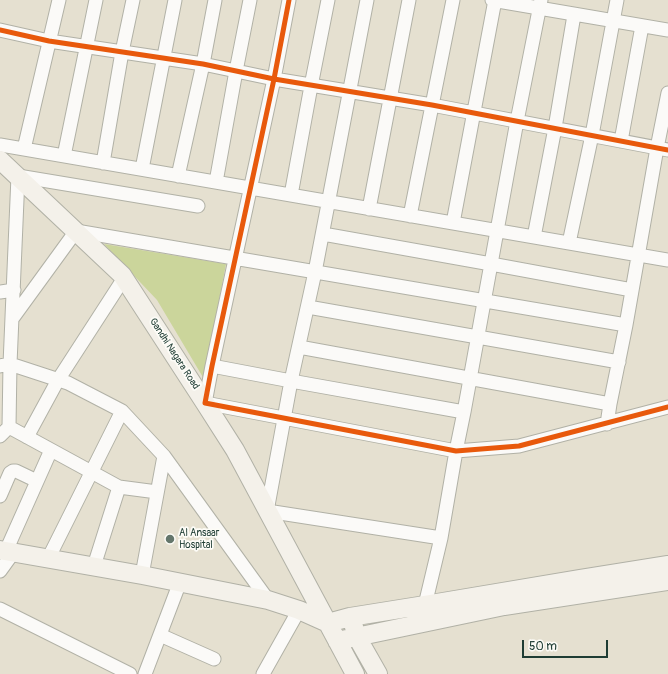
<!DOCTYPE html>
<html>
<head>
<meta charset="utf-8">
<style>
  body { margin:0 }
  #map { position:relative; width:668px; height:674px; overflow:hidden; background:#e5e0d0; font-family:Pangolin,sans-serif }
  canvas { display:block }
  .scale { position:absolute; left:522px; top:640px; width:86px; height:18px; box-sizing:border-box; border:2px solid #1f3d34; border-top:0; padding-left:5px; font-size:12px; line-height:14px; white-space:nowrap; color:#1f3d34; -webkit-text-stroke:3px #fdfcf7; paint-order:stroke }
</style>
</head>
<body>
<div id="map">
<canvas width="668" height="674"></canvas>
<div class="scale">50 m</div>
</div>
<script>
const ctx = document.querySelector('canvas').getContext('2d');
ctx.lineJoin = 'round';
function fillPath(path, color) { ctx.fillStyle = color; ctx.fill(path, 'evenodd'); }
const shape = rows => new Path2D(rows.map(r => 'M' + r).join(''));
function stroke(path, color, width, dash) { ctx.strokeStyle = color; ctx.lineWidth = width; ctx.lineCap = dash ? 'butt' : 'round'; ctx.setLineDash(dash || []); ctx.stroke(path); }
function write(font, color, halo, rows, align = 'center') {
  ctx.font = font + ' Pangolin,sans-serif'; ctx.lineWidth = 3.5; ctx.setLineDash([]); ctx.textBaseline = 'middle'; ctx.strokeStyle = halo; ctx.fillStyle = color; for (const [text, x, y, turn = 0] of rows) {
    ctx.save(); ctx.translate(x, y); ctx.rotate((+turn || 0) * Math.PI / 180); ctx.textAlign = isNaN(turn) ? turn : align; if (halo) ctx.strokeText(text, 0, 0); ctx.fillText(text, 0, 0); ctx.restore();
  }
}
const green = shape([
  [104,244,226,264,204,379,157,300]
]);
const street = shape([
  [289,0,274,79,212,366,205,403,456,451,519,446,668,407],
  [367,0,315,272,291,381,267,511,441,538],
  [492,0,668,30],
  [0,30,49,41,203,64,274,79,432,105,668,150],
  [621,141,642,26],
  [0,145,668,260],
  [24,149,59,0],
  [64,156,96,0],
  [103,163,122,52,133,0],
  [142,169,175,0],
  [178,176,203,64,215,0],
  [216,182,236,71,250,0],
  [291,195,311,86,328,0],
  [369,209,409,0],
  [410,216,453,0],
  [453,223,495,0],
  [323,234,491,264,632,290],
  [534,237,555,128,574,15],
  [569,243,592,135,617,0],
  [0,292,14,290],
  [308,307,619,362],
  [12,319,76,231,626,325],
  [299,347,610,404],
  [0,366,10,364,68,383,122,411,164,456,268,600],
  [212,366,291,381,464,412],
  [607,424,610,404,626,325,657,148,668,93],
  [9,427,119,487,157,492],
  [0,436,9,427,10,364,18,176,198,206],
  [27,437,58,380,124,278],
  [0,496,10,473,13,471,16,471,37,481],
  [6,551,51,450],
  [48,559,122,411],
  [94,566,119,487],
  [0,571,13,553],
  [142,575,164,456],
  [425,605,441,538,456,451,464,412,517,121,541,0],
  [0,609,130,674],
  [160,635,214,659],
  [145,674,180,582],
  [263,674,299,610]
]);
const secondary = shape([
  [0,160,122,275,205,403,235,450,355,674],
  [0,550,142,575,268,600,299,610,328,623,350,617,425,605,579,579,668,565],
  [354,627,357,637,378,674],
  [337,641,504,606,668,581]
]);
const cycleway = shape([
  [289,0,274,79,212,366,205,403,456,451,519,446,668,407],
  [0,30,49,41,203,64,274,79,432,105,668,150]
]);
const markers = [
  [170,539,5,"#64766b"]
];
const streetNames = [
  ["Gandhi Nagara Road",174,354,57]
];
const poiNames = [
  ["Al Ansaar",179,533],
  ["Hospital",179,545]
];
fillPath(green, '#cbd59b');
stroke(street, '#b1b1a6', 15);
stroke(secondary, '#b1b1a6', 20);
stroke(street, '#fbfaf8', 13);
stroke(secondary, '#f4f1ea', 18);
stroke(cycleway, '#e8590c', 5);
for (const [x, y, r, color] of markers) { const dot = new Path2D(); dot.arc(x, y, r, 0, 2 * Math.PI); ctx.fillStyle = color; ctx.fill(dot); stroke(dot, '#fdfcf7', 1.5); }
write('10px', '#1f3d34', '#fdfcf7', streetNames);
write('10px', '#1f3d34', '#fdfcf7', poiNames, 'left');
</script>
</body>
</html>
